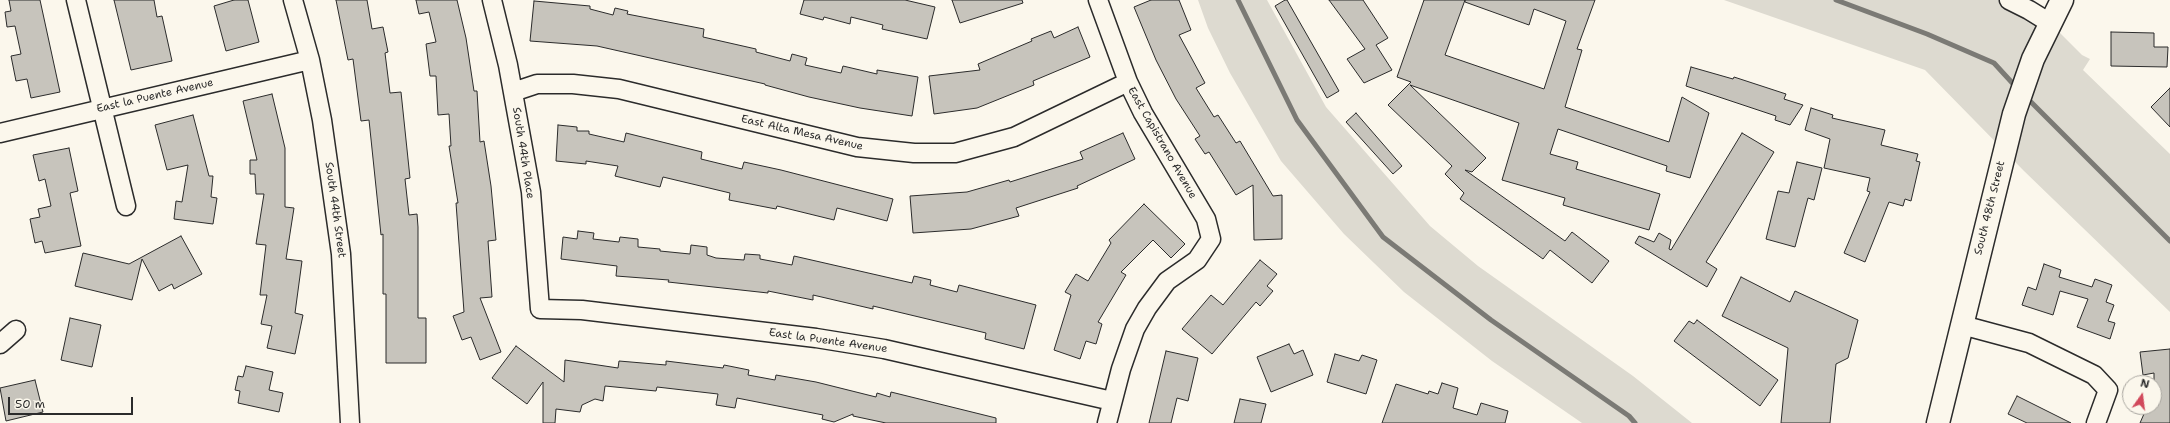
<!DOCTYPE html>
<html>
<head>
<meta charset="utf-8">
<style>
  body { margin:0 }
  #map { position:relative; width:2170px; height:423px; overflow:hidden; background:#fbf7ec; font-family:"Shantell Sans",sans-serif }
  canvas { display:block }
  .north { position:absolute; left:2122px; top:375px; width:40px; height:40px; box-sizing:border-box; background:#fbf7ec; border:1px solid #a8a59f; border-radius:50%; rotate:14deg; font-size:11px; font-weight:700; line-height:16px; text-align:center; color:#2b2b2b }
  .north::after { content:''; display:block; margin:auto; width:14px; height:18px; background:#d1495b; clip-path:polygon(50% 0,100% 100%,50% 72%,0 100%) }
  .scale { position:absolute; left:8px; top:397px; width:125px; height:18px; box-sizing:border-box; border:2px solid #2b2b2b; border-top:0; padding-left:5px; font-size:12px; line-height:14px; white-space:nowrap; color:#2b2b2b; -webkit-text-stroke:3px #fbf7ec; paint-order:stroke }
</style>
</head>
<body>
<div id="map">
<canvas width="2170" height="423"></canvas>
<div class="north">N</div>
<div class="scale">50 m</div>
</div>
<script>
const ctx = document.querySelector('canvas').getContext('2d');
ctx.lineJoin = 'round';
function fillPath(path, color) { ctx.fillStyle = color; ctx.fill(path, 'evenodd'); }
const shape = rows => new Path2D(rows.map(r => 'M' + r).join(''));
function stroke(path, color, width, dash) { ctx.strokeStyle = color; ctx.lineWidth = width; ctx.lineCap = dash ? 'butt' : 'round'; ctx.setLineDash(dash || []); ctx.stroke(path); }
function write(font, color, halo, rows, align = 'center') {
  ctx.font = font + ' "Shantell Sans",sans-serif'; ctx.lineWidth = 4; ctx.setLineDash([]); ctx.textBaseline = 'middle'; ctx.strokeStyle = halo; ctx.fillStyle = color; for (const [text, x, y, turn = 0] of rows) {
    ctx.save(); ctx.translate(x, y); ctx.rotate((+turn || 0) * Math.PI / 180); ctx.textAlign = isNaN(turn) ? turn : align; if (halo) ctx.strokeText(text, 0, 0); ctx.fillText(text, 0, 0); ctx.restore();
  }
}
const green = shape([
  [1198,0,1267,0,1326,107,1430,226,1478,266,1633,376,1692,423,1582,423,1492,361,1404,292,1344,234,1281,161,1230,73,1208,28],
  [1724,0,2009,0,2050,23,2082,55,2090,59,2083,70,2170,154,2170,312,2024,171,1925,70]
]);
const stream = shape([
  [1238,0,1297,120,1383,237,1491,320,1629,416,1635,423],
  [1836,0,1927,34,1994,63,2016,87],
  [2026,97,2170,241]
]);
const building = shape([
  [9,0,40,0,60,92,31,98,27,79,16,81,11,56,21,54,15,26,7,27,5,12,11,11,9,0],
  [114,0,154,0,157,17,162,16,172,61,131,70,114,0],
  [234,0,248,0,259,42,226,51,214,6,234,0],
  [336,0,367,0,372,29,383,27,388,52,385,53,390,93,401,92,410,178,405,179,409,215,417,214,418,227,418,318,426,318,426,363,386,363,386,294,383,294,383,234,381,235,369,120,361,121,353,59,348,60,336,0],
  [416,0,457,0,466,38,474,91,477,91,480,142,484,141,491,186,496,240,488,241,492,297,480,298,501,352,480,360,471,337,462,340,453,316,464,312,456,203,458,203,449,146,451,146,449,114,438,115,436,76,430,76,426,44,436,42,429,12,419,14,416,0],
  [804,0,905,0,935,7,927,39,882,29,883,25,851,17,850,24,824,17,823,20,800,14,804,0],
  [952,0,1022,0,1023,3,960,23,952,0],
  [1151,0,1179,0,1191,30,1179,35,1205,83,1196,88,1214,117,1218,115,1236,143,1240,141,1273,196,1282,195,1282,239,1254,240,1253,185,1236,195,1209,152,1205,154,1195,139,1200,136,1176,99,1156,60,1134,7,1151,0],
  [1285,0,1287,0,1339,91,1327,98,1275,6,1285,0],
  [1329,0,1363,0,1388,38,1376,45,1392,70,1364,83,1347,59,1365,49,1329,0],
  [1424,0,1465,0,1445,55,1544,89,1566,21,1534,9,1529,25,1465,2,1465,0,1595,0,1577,49,1582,50,1565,107,1669,142,1682,97,1709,113,1690,178,1666,171,1667,166,1558,129,1550,154,1578,162,1576,169,1660,194,1649,230,1563,205,1565,198,1502,180,1519,123,1410,85,1486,158,1472,172,1465,170,1565,241,1572,232,1609,261,1592,283,1550,250,1543,259,1460,199,1464,193,1445,174,1452,166,1388,105,1411,82,1397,77,1424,0],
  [534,1,590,6,590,9,613,15,615,8,628,11,627,14,704,29,703,37,756,49,756,52,790,61,792,54,807,58,805,65,841,73,843,66,877,74,877,70,918,77,912,116,860,108,809,97,765,85,765,84,597,46,530,41,534,1],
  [1078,27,1090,57,1033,81,1034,85,977,108,934,114,929,76,980,70,978,64,1032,41,1031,39,1051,31,1054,38,1078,27],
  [2111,32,2154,33,2154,47,2168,47,2167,67,2111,66,2111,32],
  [1691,67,1733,79,1734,77,1786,94,1784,99,1803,105,1790,125,1775,120,1776,116,1686,86,1691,67],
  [2170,88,2170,127,2151,107,2170,88],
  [272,94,285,148,285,207,294,208,286,259,302,261,295,313,303,315,295,354,267,348,272,326,261,324,267,295,260,295,266,245,256,244,264,194,256,194,255,174,250,174,250,160,257,160,243,101,272,94],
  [1811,108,1833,115,1832,118,1885,130,1881,145,1918,154,1916,161,1920,162,1911,201,1905,199,1903,206,1889,202,1865,262,1844,253,1870,192,1867,191,1870,178,1824,168,1830,139,1805,130,1811,108],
  [1356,113,1402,166,1393,174,1346,122,1356,113],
  [193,115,209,176,213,176,211,197,217,198,213,224,174,219,176,201,182,202,188,165,167,170,155,125,193,115],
  [558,125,577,127,577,131,589,131,589,134,624,142,626,133,702,152,701,159,742,169,744,162,781,170,893,199,887,221,837,208,834,220,777,206,776,209,729,200,730,193,663,177,660,187,615,176,618,166,586,161,586,164,556,161,558,125],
  [1123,133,1135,159,1077,186,1078,188,1016,208,1019,216,971,229,913,233,910,196,967,192,1009,180,1010,182,1083,159,1080,152,1123,133],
  [1742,133,1774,152,1706,262,1717,269,1707,287,1635,243,1639,236,1654,242,1659,233,1671,240,1669,249,1671,250,1742,133],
  [69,148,78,191,70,193,81,246,45,253,42,241,35,243,30,219,40,217,38,209,51,206,45,179,39,181,33,155,69,148],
  [1797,162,1822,168,1814,200,1808,198,1795,247,1766,239,1778,191,1789,193,1797,162],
  [1144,204,1185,244,1171,258,1153,240,1121,272,1126,275,1098,322,1102,324,1096,344,1086,341,1080,359,1054,350,1071,295,1065,292,1076,274,1088,281,1111,243,1109,240,1144,204],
  [578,231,594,233,593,239,619,242,620,237,638,239,638,247,660,249,660,251,690,254,691,245,707,247,707,255,716,258,744,260,745,254,760,255,760,259,792,265,794,256,912,283,914,276,931,280,930,285,957,292,959,285,1036,305,1024,349,985,339,986,333,873,306,873,309,813,295,813,300,768,291,768,293,668,282,669,280,616,276,617,266,561,259,563,237,577,239,578,231],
  [181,236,202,274,174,289,172,284,159,291,142,259,132,300,75,286,83,253,129,264,181,236],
  [1260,260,1277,274,1267,286,1273,291,1260,306,1256,302,1212,354,1182,329,1211,295,1223,305,1260,260],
  [2044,264,2061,270,2059,277,2092,287,2095,279,2112,285,2106,302,2114,305,2108,321,2115,323,2110,339,2077,327,2088,299,2060,291,2053,315,2022,305,2028,287,2036,290,2044,264],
  [1741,277,1790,302,1795,291,1858,320,1848,358,1836,364,1830,423,1781,423,1788,348,1722,316,1741,277],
  [70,318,101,325,92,367,61,360,70,318],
  [1697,320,1778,380,1760,406,1674,341,1689,321,1694,324,1697,320],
  [1289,344,1294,354,1303,350,1313,375,1271,392,1257,357,1289,344],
  [516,346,564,382,565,360,618,368,619,361,666,365,666,361,723,368,724,365,749,370,748,375,775,380,776,375,816,382,876,397,877,393,890,397,891,392,996,418,996,423,886,423,853,416,853,414,834,422,822,419,823,415,737,398,735,408,716,405,718,394,657,387,656,391,605,386,603,401,595,399,582,405,580,412,556,409,555,423,543,423,543,382,527,404,492,378,516,346],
  [2170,349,2170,423,2140,423,2147,407,2154,407,2154,373,2143,375,2140,352,2170,349],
  [1166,351,1198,358,1188,401,1177,398,1171,423,1149,423,1166,351],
  [1335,354,1359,361,1362,355,1377,360,1366,394,1327,382,1335,354],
  [246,366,273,372,269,390,283,393,279,412,238,403,240,391,235,390,238,376,243,377,246,366],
  [35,380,43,412,6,421,0,388,35,380],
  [1442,383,1458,388,1453,408,1477,415,1481,403,1508,411,1505,423,1382,423,1396,384,1428,394,1429,391,1438,394,1442,383],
  [2017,396,2071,423,2027,423,2008,414,2017,396],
  [1240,399,1266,404,1261,423,1234,423,1240,399]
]);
const minor = shape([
  [76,0,126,206],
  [293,0,310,60,322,120,341,254,350,423],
  [492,0,508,65,531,192,540,309,582,310,816,338,884,349,1112,401],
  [1098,0,1128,82,1143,113,1206,219,1211,239,1197,260,1167,281,1147,308,1135,329,1121,369,1107,423],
  [2009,0,2029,10,2050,23],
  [513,92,537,84,573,84,619,89,857,147,914,153,955,153,1014,137,1128,82],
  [0,133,310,60],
  [1962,325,2029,343,2094,375,2108,390,2096,423],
  [0,344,16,330]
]);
const secondary = shape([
  [1938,423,2014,114,2033,59,2062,0]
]);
const streetNames = [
  ["East la Puente Avenue",155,96,-13],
  ["East Alta Mesa Avenue",802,133,13],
  ["East Capistrano Avenue",1162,143,60],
  ["South 44th Place",523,153,81],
  ["South 48th Street",1990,208,-76],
  ["South 44th Street",335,210,82],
  ["East la Puente Avenue",828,341,8]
];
fillPath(green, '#dddad0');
stroke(stream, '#7b7a75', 5);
fillPath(building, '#c7c4bc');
stroke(building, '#2b2b2b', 1);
stroke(minor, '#2b2b2b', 21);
stroke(secondary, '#2b2b2b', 25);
stroke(minor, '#fbf7ec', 18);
stroke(secondary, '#fbf7ec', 22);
write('11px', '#2b2b2b', '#fbf7ec', streetNames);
</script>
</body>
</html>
